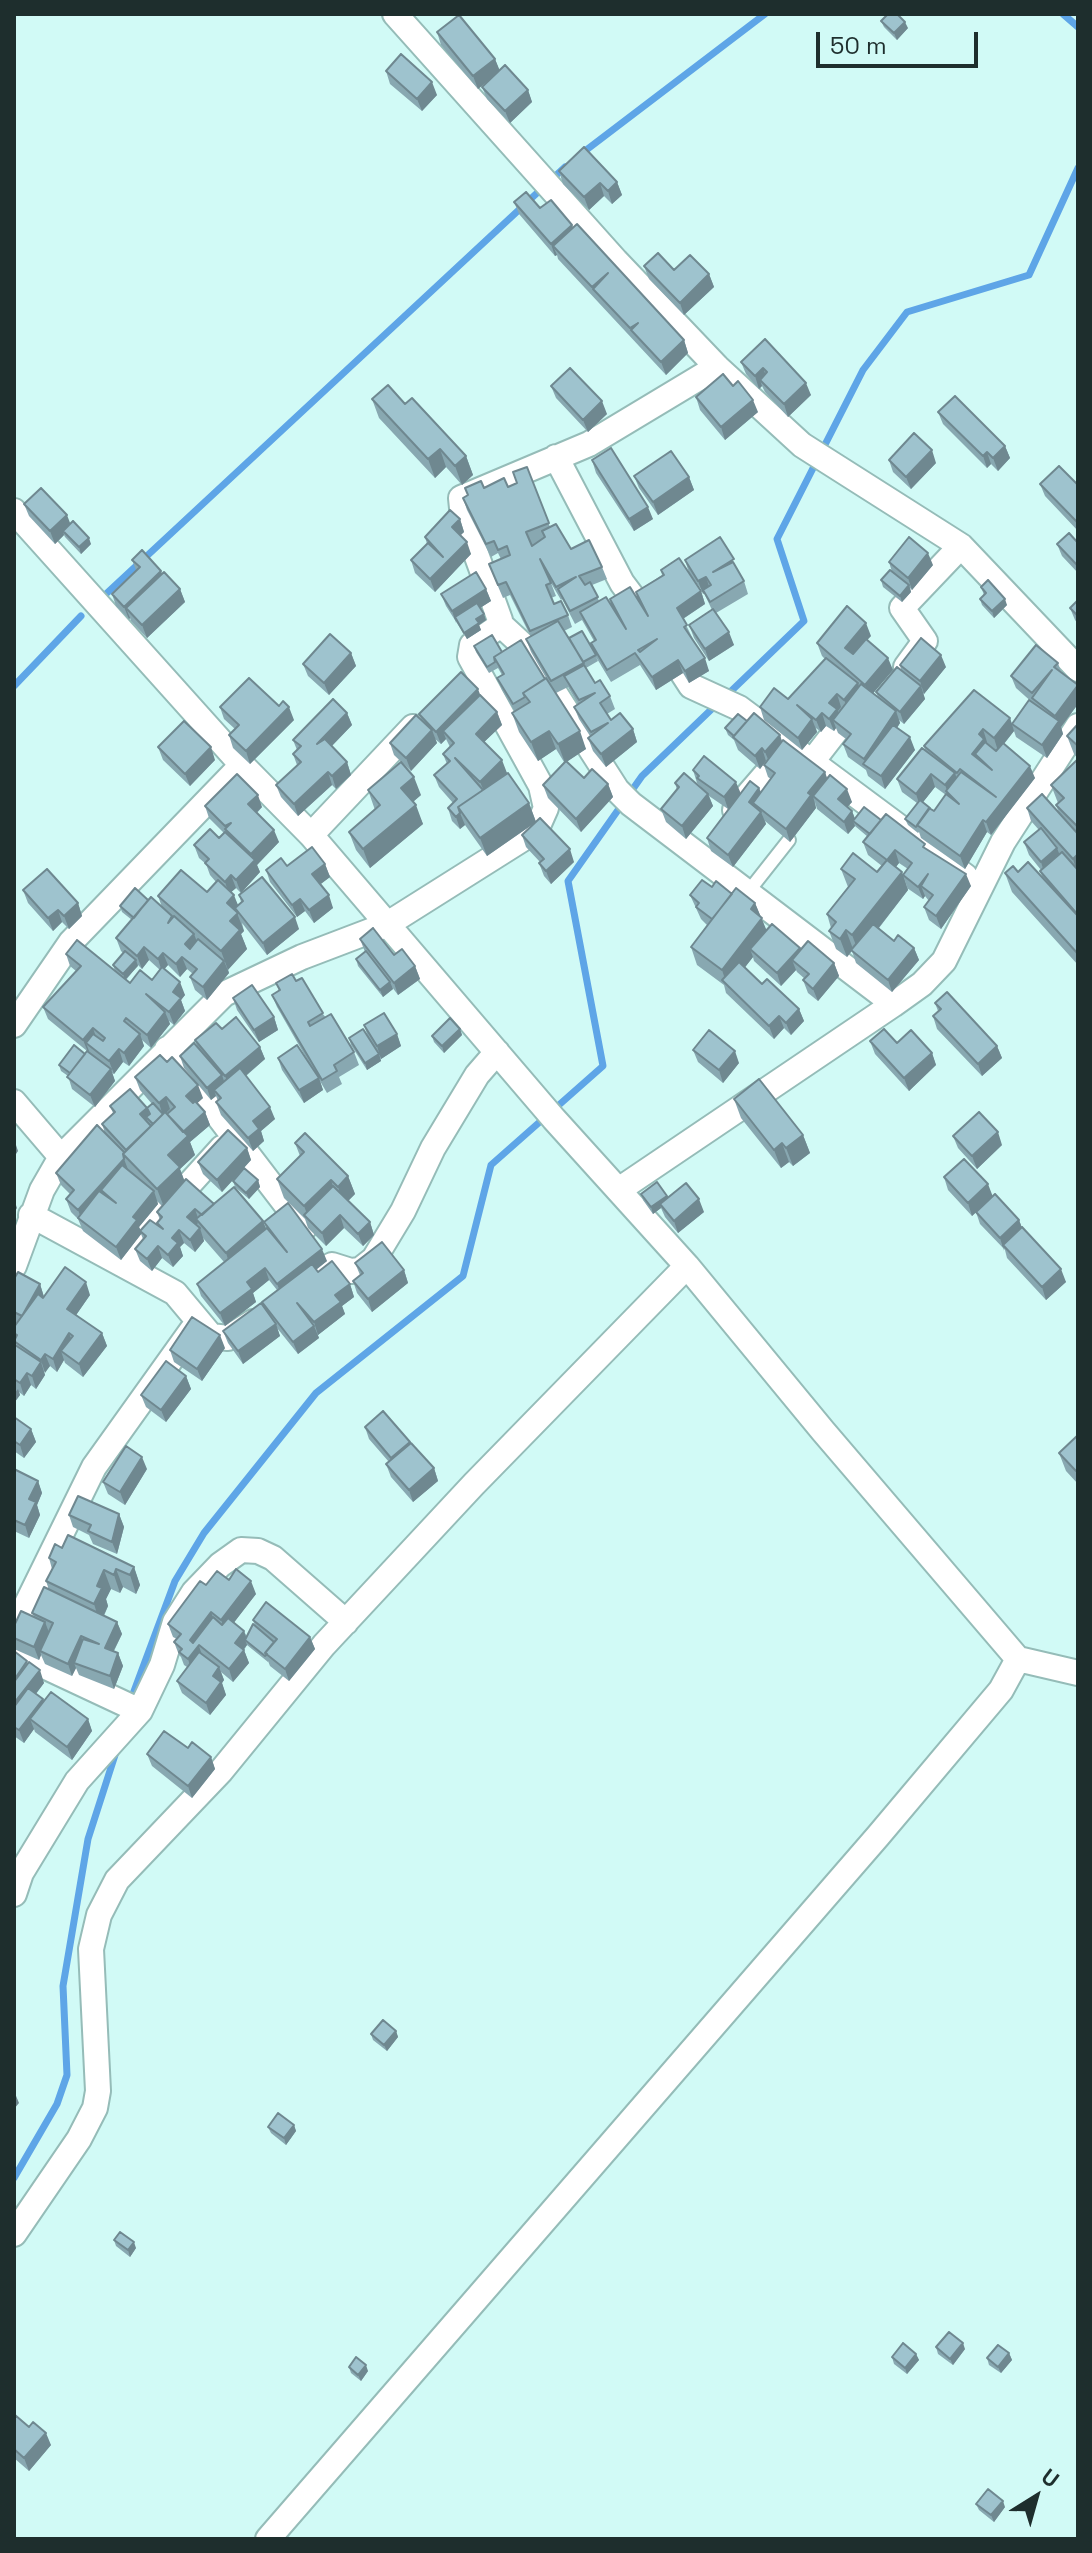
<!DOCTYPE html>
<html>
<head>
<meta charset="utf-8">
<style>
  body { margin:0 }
  #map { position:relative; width:1092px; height:2553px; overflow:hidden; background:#d1faf6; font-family:"Space Grotesk",sans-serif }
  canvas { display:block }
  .frame { position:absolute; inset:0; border:16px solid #1e2e2d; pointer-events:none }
  .north { position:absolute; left:996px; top:2457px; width:80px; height:80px; -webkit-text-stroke:6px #d1faf6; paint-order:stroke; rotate:37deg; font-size:22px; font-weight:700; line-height:32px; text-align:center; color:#1e2e2d }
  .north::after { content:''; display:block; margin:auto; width:28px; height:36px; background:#1e2e2d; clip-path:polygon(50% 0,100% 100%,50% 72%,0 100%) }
  .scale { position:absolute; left:816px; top:32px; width:162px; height:36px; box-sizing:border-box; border:4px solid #1e2e2d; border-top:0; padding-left:10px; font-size:24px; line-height:28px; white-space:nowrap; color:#1e2e2d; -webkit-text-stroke:6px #d1faf6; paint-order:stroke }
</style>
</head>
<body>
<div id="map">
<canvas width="1092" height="2553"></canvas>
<div class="frame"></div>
<div class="north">U</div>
<div class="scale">50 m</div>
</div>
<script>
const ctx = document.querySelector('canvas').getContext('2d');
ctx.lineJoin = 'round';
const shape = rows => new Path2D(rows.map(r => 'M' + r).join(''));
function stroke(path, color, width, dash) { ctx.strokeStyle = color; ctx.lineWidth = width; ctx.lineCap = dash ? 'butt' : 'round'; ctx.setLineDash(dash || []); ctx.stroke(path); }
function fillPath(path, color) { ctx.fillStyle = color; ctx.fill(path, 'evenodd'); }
const stream = shape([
  [1063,14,1078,27],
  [581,154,765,14],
  [107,593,565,167],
  [14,686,81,616],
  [726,696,804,621,777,539,863,370,907,312,1029,275,1078,168],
  [130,1702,175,1581,204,1533,316,1393,463,1276,491,1165,603,1066,568,881,642,776,717,704],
  [14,2178,57,2104,67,2075,63,1986,88,1839,116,1752]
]);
const lane = shape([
  [748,892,789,840]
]);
const street = shape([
  [395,14,616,261,717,367,802,445,961,546,1078,669],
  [556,457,622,583,646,615],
  [14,511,242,765,311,835,554,1119,687,1266,823,1431,1018,1659],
  [500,624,526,648,617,790,631,804,894,1004],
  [665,646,691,686,739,708,965,876],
  [906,667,925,641,902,608,961,546],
  [811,763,856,705],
  [735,810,787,750],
  [311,835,413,727],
  [14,1025,71,942,242,765],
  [167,1049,304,1228],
  [14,1102,61,1157],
  [620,1189,894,1004,922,984,944,961,1003,842,1078,726],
  [31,1215,175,1293,211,1336,228,1338,253,1322],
  [124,1265,145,1233,222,1148],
  [14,1266,42,1190,61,1157,224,994,302,957,386,925,524,838,538,826,546,808,541,786,470,657,472,645,498,627,500,620,463,518,461,498,589,444,717,367],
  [308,1280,332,1265,351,1271,360,1270,374,1259,403,1211,433,1148,477,1075,497,1052],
  [14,1630,94,1467,192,1330],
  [14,1652,140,1711],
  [1018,1659,1078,1673],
  [14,1894,21,1873,77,1781,140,1711,162,1665,175,1622,194,1592,220,1565,241,1550,258,1551,273,1558,346,1622],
  [14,2234,79,2139,95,2108,98,2091,91,1949,99,1915,117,1880,221,1771,324,1645,474,1484,687,1266],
  [268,2539,878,1836,1001,1690,1018,1659]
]);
const wall = shape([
  [881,21,908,28,897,40,884,27],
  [437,32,495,59,499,70,528,90,532,102,510,123,487,99,482,87,491,78,478,89,441,45],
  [386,71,437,95,422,111,390,84],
  [559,171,617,182,622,195,612,204,604,196,589,210,563,184],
  [514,202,540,208,572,225,573,228,684,340,688,353,666,375,558,259,557,255,555,256,519,214],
  [644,266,709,274,714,287,684,315,649,279],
  [765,339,811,395,788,417,765,392,762,386,759,389,746,374,741,362],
  [551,386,607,414,588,432,556,398],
  [696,397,758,412,725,440,700,410],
  [372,399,405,404,466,456,473,475,462,485,446,467,435,478,379,418],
  [938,412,1005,446,1010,458,998,471,991,464,987,468,943,424],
  [592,460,653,519,634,531,596,473],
  [889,460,936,463,911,489,893,472],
  [527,467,550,527,571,549,602,567,607,579,592,585,599,601,614,610,610,599,640,604,636,592,662,575,661,570,701,591,705,604,683,619,709,671,689,683,683,673,656,690,640,665,611,682,596,657,598,661,586,668,595,683,610,696,615,709,607,714,611,720,633,729,637,742,606,767,593,751,588,738,590,736,579,719,574,707,578,704,568,687,556,693,586,749,566,762,584,778,608,784,613,797,581,832,548,798,543,785,564,762,556,749,538,761,519,732,512,713,515,712,502,690,497,678,502,675,498,668,489,673,476,652,474,646,502,652,545,679,549,683,531,652,526,639,531,637,510,595,503,598,494,577,489,564,501,559,498,553,491,557,467,510,463,498,468,495,465,488,508,487,517,484],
  [551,583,561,600,562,599,575,624,582,620,594,641,591,643,595,653,570,641,564,631,572,627,568,615,554,604,551,598,556,596],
  [634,476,689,477,694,490,658,515,639,488],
  [1040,484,1078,485,1078,531,1045,496],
  [24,504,70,524,91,544,81,554,65,537,64,535,55,544,29,516],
  [460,519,464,532,460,535,471,554,435,592,415,573,411,560,427,544,425,537],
  [1078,543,1078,573,1062,556,1057,544],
  [132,560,162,574,180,589,185,602,147,638,131,621,130,618,129,619,116,606,112,594,136,570],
  [685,560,738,572,744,581,748,594,716,613,734,645,709,661,694,638,689,625,712,610,704,593,689,573],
  [889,562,933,565,912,590,910,588,911,592,902,602,883,587,881,580,892,572],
  [981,587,1007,605,994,618,982,605,980,599,984,595],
  [486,589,491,601,480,608,486,620,479,625,481,630,467,639,446,606,441,594],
  [1078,600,1078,624,1075,620,1070,608],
  [871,636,867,639,893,670,873,693,878,697,876,692,901,670,900,665,946,667,924,694,923,693,925,699,904,724,899,720,900,723,897,728,915,750,885,789,868,776,866,770,848,757,843,744,846,739,838,733,836,728,834,731,826,726,821,732,816,728,817,732,802,750,764,720,760,707,788,699,825,659,822,656,817,643],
  [351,653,356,666,329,695,308,676,303,664],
  [1058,663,1061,672,1078,685,1078,704,1061,727,1063,734,1047,758,1016,737,1014,731,1004,744,1035,778,991,835,987,832,965,869,921,838,919,832,918,833,908,825,905,819,917,803,902,792,897,779,925,750,924,746,1010,718,1012,724,1034,704,1016,688,1011,676],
  [935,787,946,795,934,811,923,802],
  [480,695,497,712,502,725,484,742,529,803,536,822,487,856,465,825,460,829,452,821,448,808,453,803,439,787,434,775,447,764,443,754,450,747,446,739,441,744,435,739,437,743,411,771,394,755,390,743,421,719,419,714],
  [220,707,294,720,250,764,233,748,229,735,235,729,224,719],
  [347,713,352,725,332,746,347,762,351,775,336,789,332,785,298,816,281,797,276,785,297,765,293,754,297,750,293,740],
  [747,721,780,735,782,742,825,772,827,779,852,802,847,807,852,811,855,819,881,820,927,849,971,886,941,929,929,920,924,907,929,901,925,896,923,899,907,888,903,875,908,869,899,863,896,867,902,872,908,890,879,928,894,941,914,948,919,960,892,992,856,963,852,951,847,957,836,949,829,931,831,928,827,914,848,887,841,869,877,872,882,866,868,855,863,842,868,837,855,826,848,834,817,809,815,802,816,808,790,842,765,821,766,824,733,867,711,851,707,838,728,809,709,796,713,806,686,839,666,822,661,809,677,790,675,783,701,787,697,783,693,770,741,794,759,788,761,792,771,779,768,777,764,765,766,761,760,769,738,750,734,740,728,735,725,728],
  [1078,724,1078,759,1074,754,1067,736],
  [158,747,215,760,190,786,163,760],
  [1078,759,1078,965,1012,892,1005,873,1018,872,1042,876,1040,871,1041,870,1029,855,1024,842,1039,830,1031,821,1027,808,1059,813,1056,805,1058,803,1051,785],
  [368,790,421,795,413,802,423,824,370,868,356,850,349,832,375,810],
  [205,806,262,807,257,813,279,842,257,865,260,872,241,893,236,888,231,892,238,905,241,902,239,895,299,929,267,955,242,923,244,931,241,934,247,949,228,969,229,973,207,1000,195,990,190,977,193,974,187,969,180,977,168,965,164,969,185,995,181,1000,185,1011,174,1025,169,1021,170,1024,151,1048,142,1040,144,1046,129,1066,123,1062,114,1074,112,1073,115,1081,95,1107,72,1089,68,1076,61,1071,59,1065,85,1054,87,1051,48,1019,43,1007,76,971,70,966,66,954,115,971,113,965,123,953,121,951,116,938,132,920,122,912,120,906,148,900,162,907,158,896,207,892,216,882,210,875,206,864,199,858,194,845,219,838,224,833,209,818],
  [149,960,160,970,152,980,130,983,126,980,138,965,142,969],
  [522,835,574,862,551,884,544,876,539,863,540,862,526,847],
  [325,864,330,877,320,884,333,908,314,923,305,911,297,917,270,882,266,870,287,866],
  [712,887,755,903,766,930,800,950,834,963,839,976,818,1001,808,993,803,980,805,979,797,972,796,970,781,986,754,961,753,957,745,967,762,984,799,1009,804,1021,791,1035,784,1028,774,1039,726,993,724,985,697,965,691,947,707,925,701,919,690,895],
  [23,890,78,903,82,916,69,929,62,922,53,931,28,903],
  [360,939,415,966,420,979,398,995,392,987,393,989,383,997,358,966,356,959,365,952],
  [296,981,354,1052,359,1065,339,1077,342,1084,327,1093,320,1081,323,1090,304,1103,282,1070,278,1058,312,1068,277,1007,272,995,279,991,276,983],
  [233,998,274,1017,278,1030,259,1042,237,1010],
  [935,1003,997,1046,1002,1058,982,1076,937,1029,933,1016,938,1011],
  [364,1025,397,1034,401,1046,381,1059,380,1056,381,1061,367,1070,351,1045,349,1038,368,1037],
  [222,1029,260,1047,265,1059,246,1076,275,1119,261,1131,264,1141,253,1151,221,1115,216,1102,218,1101,216,1096,211,1100,184,1068,180,1056,197,1046,195,1040],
  [460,1029,462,1035,444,1053,434,1042,432,1036],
  [870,1041,897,1043,932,1053,936,1065,909,1091,875,1054],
  [693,1050,739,1063,723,1083,698,1062],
  [135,1077,203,1098,197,1103,205,1112,210,1125,190,1142,195,1155,180,1169,184,1180,214,1204,263,1221,266,1229,264,1222,327,1261,316,1270,318,1272,350,1284,354,1297,342,1306,345,1314,318,1335,317,1333,319,1338,298,1354,277,1328,280,1336,243,1364,228,1343,223,1331,265,1309,262,1302,277,1290,269,1280,253,1293,256,1302,225,1326,201,1296,197,1284,224,1262,203,1238,204,1241,195,1252,184,1243,180,1247,183,1256,173,1267,162,1258,152,1271,140,1261,135,1249,143,1239,141,1234,121,1260,83,1231,78,1219,71,1212,66,1199,70,1194,61,1185,56,1173,105,1133,102,1124,113,1113,110,1106,147,1108,152,1104,140,1090],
  [157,1201,162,1206,157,1212,160,1220,157,1225,141,1231,139,1227,158,1204],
  [734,1099,803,1135,810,1153,793,1166,789,1162,781,1168,741,1118],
  [953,1136,1002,1145,977,1169,958,1148],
  [295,1143,348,1176,355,1194,348,1201,370,1222,374,1235,363,1246,344,1228,326,1246,308,1228,305,1219,284,1198,277,1179,300,1156],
  [247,1148,251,1160,222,1192,203,1174,198,1162],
  [944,1177,992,1196,1019,1220,1022,1228,1066,1282,1046,1300,1007,1258,1005,1250,980,1224,976,1212,972,1216,948,1190],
  [258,1180,260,1187,249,1199,235,1187,233,1181],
  [641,1194,668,1198,704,1212,678,1233,665,1217,661,1208,653,1214,643,1200],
  [355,1263,404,1270,408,1283,372,1312,357,1293,353,1281,360,1275],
  [14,1279,40,1284,44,1297,90,1295,76,1315,102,1333,107,1346,83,1377,65,1363,64,1360,57,1372,50,1366,44,1372,45,1375,36,1389,31,1385,24,1396,19,1392,20,1395,14,1403,14,1347,15,1345,14,1342,14,1327,17,1323,14,1322],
  [225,1348,202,1381,174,1362,170,1350],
  [186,1376,191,1389,166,1422,146,1407,141,1395],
  [14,1417,31,1429,36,1442,24,1458,14,1451],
  [365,1427,410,1442,434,1468,438,1481,413,1502,391,1477,386,1464,389,1462,369,1439],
  [1078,1435,1078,1484,1066,1471,1059,1453],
  [14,1469,38,1481,42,1493,37,1505,40,1515,29,1538,14,1531],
  [147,1469,125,1505,108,1494,103,1482],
  [119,1514,124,1527,117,1554,93,1544,89,1535,73,1527,69,1515],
  [62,1548,134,1567,140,1585,136,1594,123,1587,120,1593,111,1589,106,1599,108,1606,104,1616,117,1622,122,1634,114,1651,118,1653,123,1666,114,1689,79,1675,76,1668,72,1676,45,1664,41,1655,39,1660,14,1649,14,1626,34,1617,32,1613,49,1590,46,1581,52,1569,49,1558],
  [229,1580,256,1594,234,1622,244,1631,247,1637,255,1626,253,1620,310,1637,315,1649,289,1681,270,1666,268,1661,268,1662,247,1645,244,1650,249,1663,233,1682,221,1672,224,1680,222,1683,226,1695,210,1715,182,1693,177,1681,187,1667,184,1665,181,1657,179,1655,174,1642,177,1639,173,1637,168,1624,206,1585],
  [14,1651,28,1663,44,1683,36,1694,43,1699,44,1701,88,1719,92,1731,72,1760,35,1732,34,1729,24,1743,14,1736],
  [188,1748,211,1757,215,1769,192,1798,152,1766,147,1754],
  [396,2031,398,2037,387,2051,373,2040,371,2034],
  [294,2125,296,2131,286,2145,271,2133,268,2127],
  [114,2240,136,2248,130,2257,116,2246],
  [936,2347,965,2349,953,2365,938,2354],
  [1009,2353,1012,2360,1001,2373,989,2365,987,2358],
  [916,2354,919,2360,907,2374,894,2364,892,2357],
  [349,2367,368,2371,361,2381,351,2373],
  [14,2416,51,2445,29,2471,14,2458],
  [976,2504,1005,2507,994,2522,979,2510]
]);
const shadedWall = shape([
  [905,22,908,28,897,40,894,33],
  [495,59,500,71,478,89,473,76],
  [432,82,437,95,422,111,417,99],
  [528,90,532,102,510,123,505,111],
  [617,182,622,195,612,204,608,191],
  [600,183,604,196,589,210,584,197],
  [572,225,577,237,553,246,557,255,555,256,551,244],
  [709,274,714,287,684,315,680,303],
  [684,340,688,353,666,375,661,362],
  [763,368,768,381,760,380,762,386,759,389,755,376],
  [806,383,811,395,788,417,784,404],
  [753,400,758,412,725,440,721,427],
  [602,401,607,414,588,432,583,420],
  [1005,446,1010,458,998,471,993,458],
  [440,449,446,467,435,478,428,459],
  [932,450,936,463,911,489,906,477],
  [987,452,991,464,987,468,983,456],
  [466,456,473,475,462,485,455,466],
  [689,477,694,490,658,515,653,502],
  [648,507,653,519,634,531,629,519],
  [67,515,72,528,63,531,64,535,55,544,50,531],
  [460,519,464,532,456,540,452,527],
  [89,538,91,544,81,554,79,547],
  [467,542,471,554,435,592,430,579],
  [928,553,933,565,912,590,908,578],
  [161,571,166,584,126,608,130,618,129,619,124,607],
  [706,577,710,589,703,594,698,581],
  [909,585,911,592,902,602,900,596],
  [180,589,185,602,147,638,142,625],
  [486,589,491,601,458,622,455,617,456,623,452,611],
  [701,591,705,604,681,620,677,608],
  [1005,599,1007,605,994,618,992,611],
  [484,614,486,620,479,625,481,630,467,639,464,633,476,619],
  [866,623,871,636,849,660,845,648],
  [729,632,734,645,709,661,705,649],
  [351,653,356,666,329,695,324,683],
  [941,655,946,667,924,694,920,681],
  [705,658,709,671,689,683,685,671],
  [888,658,893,670,870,697,865,685],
  [678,660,683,673,656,690,652,677],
  [858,683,862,696,849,712,844,700],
  [1078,685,1078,704,1061,727,1063,734,1047,758,1042,745,1057,723,1055,716],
  [921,686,925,699,904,724,900,712],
  [478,689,483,702,443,731,446,739,441,744,436,732],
  [837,694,841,707,838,711,841,722,833,720,836,728,834,731,829,719,829,703],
  [289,707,294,720,250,764,246,751],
  [896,711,900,723,870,769,866,766,864,759],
  [497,712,502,725,480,746,476,734],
  [347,713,352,725,322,756,317,744],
  [822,713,826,726,821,732,816,720],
  [1010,718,1014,731,998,751,994,738],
  [812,719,817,732,802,750,798,738],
  [633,729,637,742,606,767,601,754],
  [983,729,987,742,975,754,979,764,972,754,979,734],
  [432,730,437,743,411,771,406,758],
  [549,731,556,749,538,761,531,742],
  [580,731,586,749,565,763,558,744],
  [780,735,784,748,770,764,765,752],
  [910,737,915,750,885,789,881,776],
  [211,747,215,760,190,786,185,774],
  [762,748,766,761,760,769,755,756],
  [502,760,507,773,484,791,480,782],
  [347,762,351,775,336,789,332,776],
  [1030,766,1035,778,991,835,986,822],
  [328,772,332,785,298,816,294,804],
  [825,772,829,784,813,796,816,808,790,842,786,829,808,793],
  [955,773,959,786,948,793,945,785],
  [931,774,935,787,920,806,916,794],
  [414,777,421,795,408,806,401,788],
  [736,782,741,794,728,809,724,797],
  [608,784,613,797,581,832,576,819],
  [759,788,764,801,753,803,756,812,749,802],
  [847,789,852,802,843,812,838,799],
  [708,794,713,806,686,839,682,826],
  [258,795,262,807,252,817,248,804],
  [529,803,536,822,487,856,480,838],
  [416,805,423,824,370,868,363,849],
  [852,811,857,824,853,821,855,826,848,834,844,822],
  [761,812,766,824,733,867,728,855],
  [460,813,465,825,460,829,456,817],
  [983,820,987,832,965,869,960,856],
  [274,830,279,842,257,865,260,872,241,893,236,880,254,861,251,854],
  [1057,848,1062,861,1045,875,1041,862],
  [570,849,574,862,551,884,546,871],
  [895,850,899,863,891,873,887,860],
  [1078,854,1078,871,1077,872,1073,859],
  [325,864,330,877,317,887,312,874],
  [902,872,908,890,859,953,852,935],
  [928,874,921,886,925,896,923,899,918,887],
  [966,874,971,886,941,929,936,916],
  [231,875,236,888,229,894,225,882],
  [234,895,241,913,235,908,244,931,241,934,247,949,228,970,221,951,230,921,227,903],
  [329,895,333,908,314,923,309,910],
  [300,899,305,911,297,917,292,905],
  [78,903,82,916,69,929,64,916],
  [755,903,769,936,750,949,753,957,729,988,727,985,722,970,751,909],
  [58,910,62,922,53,931,48,918],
  [295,917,299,929,267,955,263,943],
  [846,930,853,949,847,957,840,939],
  [194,934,199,947,190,957,185,944],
  [144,947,149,960,142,969,137,956],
  [800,948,804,961,792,960,796,970,781,986,777,973],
  [914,948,919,960,892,992,888,980],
  [163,953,168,965,162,972,158,959],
  [182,957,187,969,180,977,176,964],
  [136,960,138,966,125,980,123,974],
  [224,961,229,973,207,1000,203,987],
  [834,963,839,976,818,1001,813,989],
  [415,966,420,979,398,995,394,983],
  [180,982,185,995,181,1000,185,1011,174,1025,169,1012,173,992],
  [390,982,393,989,383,997,380,990],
  [799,1009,804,1021,791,1035,786,1023],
  [165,1012,170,1024,151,1048,147,1035],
  [779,1016,784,1028,774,1039,769,1026],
  [274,1017,278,1030,259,1042,254,1030],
  [93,1028,97,1040,86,1043,89,1051,88,1052,83,1040],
  [460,1029,462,1035,444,1053,442,1046],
  [140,1034,144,1046,129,1066,124,1053],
  [397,1034,401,1046,381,1059,377,1046],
  [997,1046,1002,1058,982,1076,978,1064],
  [260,1047,265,1059,230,1089,225,1076],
  [119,1049,123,1062,114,1074,109,1061],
  [735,1051,739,1063,723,1083,719,1070],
  [932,1053,936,1065,909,1091,904,1078],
  [379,1054,381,1061,367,1070,365,1063],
  [111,1069,115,1081,95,1107,90,1095],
  [222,1075,226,1087,214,1090,216,1096,211,1100,207,1088],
  [319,1078,323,1090,304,1103,299,1090],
  [198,1085,203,1098,191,1109,186,1096],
  [166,1097,170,1109,163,1116,159,1103],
  [270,1107,275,1119,261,1131,264,1141,253,1151,248,1138,253,1121],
  [147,1108,151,1120,146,1117,148,1123,140,1114],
  [205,1112,210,1125,190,1142,195,1155,180,1169,186,1185,164,1207,157,1189,168,1155,183,1132],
  [998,1132,1002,1145,977,1169,972,1156],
  [14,1133,16,1140,15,1142,18,1151,14,1157],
  [803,1135,810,1153,793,1166,786,1148],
  [782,1143,789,1162,781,1168,774,1150],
  [247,1148,251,1160,222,1192,217,1180],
  [124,1159,129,1172,101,1190,105,1199,83,1223,78,1210],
  [348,1176,355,1194,344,1205,338,1187],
  [258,1180,260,1187,249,1199,246,1193],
  [331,1180,337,1198,310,1222,304,1206],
  [988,1184,993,1197,972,1216,968,1203],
  [154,1191,158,1204,139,1227,142,1233,121,1260,116,1247,133,1217],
  [667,1196,669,1202,660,1204,661,1208,653,1214,651,1207],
  [14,1199,17,1208,14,1213],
  [699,1199,704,1212,678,1233,674,1221],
  [195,1209,199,1221,196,1219,198,1223,192,1230,187,1217],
  [340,1215,344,1228,326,1246,322,1233],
  [1019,1220,1024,1233,1003,1245,1004,1251,1000,1238],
  [263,1221,270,1239,232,1272,226,1253],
  [370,1222,374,1235,363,1246,358,1234],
  [200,1228,204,1241,195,1252,190,1240],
  [179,1230,184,1243,180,1247,183,1256,173,1267,168,1255,172,1238],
  [158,1246,162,1258,152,1271,147,1259],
  [322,1249,327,1261,282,1296,277,1284],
  [265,1268,269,1280,253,1293,256,1302,225,1326,220,1313,247,1282],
  [1061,1269,1066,1282,1046,1300,1042,1287],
  [404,1270,408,1283,372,1312,368,1299],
  [86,1282,90,1295,72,1321,67,1309],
  [40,1284,44,1297,22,1316],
  [350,1284,354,1297,342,1306,345,1314,318,1335,314,1322,335,1295],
  [276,1324,280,1336,243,1364,238,1351],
  [314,1326,319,1338,298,1354,293,1342],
  [69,1333,74,1346,61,1351,64,1360,57,1372,53,1359],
  [102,1333,107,1346,83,1377,79,1364],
  [220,1335,225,1348,202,1381,197,1369],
  [45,1354,50,1366,45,1373,41,1360],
  [41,1362,45,1375,36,1389,32,1376],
  [27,1373,31,1385,24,1396,20,1383],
  [186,1376,191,1389,166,1422,161,1410],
  [18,1389,20,1395,14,1403,14,1394],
  [31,1429,36,1442,24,1458,20,1445],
  [142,1457,147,1469,125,1505,120,1492],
  [434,1468,438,1481,413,1502,409,1490],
  [38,1481,42,1493,37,1505,40,1515,29,1538,25,1525,29,1499],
  [119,1514,124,1527,117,1554,112,1542],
  [134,1567,140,1585,136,1594,130,1575],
  [116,1569,123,1587,120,1593,114,1575],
  [104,1570,111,1589,106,1599,108,1606,100,1623,94,1604,97,1586],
  [251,1581,256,1594,226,1633,221,1620],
  [211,1612,216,1625,199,1646,203,1658,192,1672,188,1659,190,1640],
  [45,1622,50,1635,40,1651,41,1655,39,1660,34,1647],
  [117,1622,122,1634,109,1660,105,1648],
  [244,1631,248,1643,245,1640,247,1645,239,1655,235,1643],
  [81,1636,85,1648,74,1663,76,1668,72,1676,68,1664],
  [310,1637,315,1649,289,1681,285,1669],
  [244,1650,249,1663,233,1682,229,1669],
  [118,1653,123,1666,114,1689,110,1676],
  [219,1667,224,1680,222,1683,226,1695,210,1715,206,1703,213,1676],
  [40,1670,44,1683,14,1722,14,1703],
  [43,1699,48,1712,30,1719,34,1729,24,1743,19,1730],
  [88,1719,92,1731,72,1760,67,1747],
  [211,1757,215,1769,192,1798,188,1786],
  [396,2031,398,2037,387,2051,384,2045],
  [14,2091,19,2103,14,2109],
  [294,2125,296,2131,286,2145,284,2138],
  [134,2242,136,2248,130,2257,128,2250],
  [963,2343,965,2349,953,2365,950,2359],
  [1009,2353,1012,2360,1001,2373,998,2367],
  [916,2354,919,2360,907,2374,905,2368],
  [366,2365,368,2371,361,2381,358,2375],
  [46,2433,51,2445,29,2471,24,2458],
  [1003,2501,1005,2507,994,2522,991,2515]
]);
const building = shape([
  [888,14,897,14,905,22,894,33,881,21,888,14],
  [459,15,495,59,473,76,437,32,459,15],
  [401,54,432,82,417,99,386,71,401,54],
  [505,65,528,90,505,111,482,87,505,65],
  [584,147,617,182,608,191,600,183,584,197,559,171,584,147],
  [526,192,540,208,551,200,572,225,551,244,514,202,526,192],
  [577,224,684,340,661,362,631,330,638,323,630,328,593,289,608,273,592,287,553,246,577,224],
  [658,253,674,270,690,255,709,274,680,303,644,266,658,253],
  [765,339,806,383,784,404,760,380,767,372,763,368,755,376,741,362,765,339],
  [570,368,602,401,583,420,551,386,570,368],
  [723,374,733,386,738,381,753,400,721,427,696,397,723,374],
  [388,385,405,404,412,398,466,456,455,466,440,449,428,459,372,399,388,385],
  [955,396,1005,446,993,458,987,452,983,456,938,412,955,396],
  [914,433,932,450,906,477,889,460,914,433],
  [611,448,648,507,629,519,592,460,611,448],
  [671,451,689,477,653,502,634,476,671,451],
  [1059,466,1078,485,1078,523,1040,484,1059,466],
  [527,467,549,523,526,532,532,546,545,537,542,531,556,524,571,549,589,540,602,567,579,576,585,585,590,582,598,597,570,611,558,589,576,577,556,587,540,559,551,583,546,585,554,604,561,601,568,615,530,631,506,582,498,585,489,564,510,555,507,546,498,550,494,541,486,544,463,498,468,495,465,488,481,481,484,488,504,478,508,487,517,483,513,472,527,467],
  [41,488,67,515,50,531,24,504,41,488],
  [450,510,460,519,452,527,467,542,430,579,411,560,428,543,443,557,425,537,450,510],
  [73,521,89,538,79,547,63,531,73,521],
  [1069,533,1078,543,1078,566,1057,544,1069,533],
  [720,537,734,559,713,572,733,562,744,581,710,602,703,590,711,585,706,577,698,581,685,560,720,537],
  [909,537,928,553,908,578,889,562,909,537],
  [142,550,161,571,124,607,112,594,140,567,132,560,142,550],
  [679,558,701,591,677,608,687,625,684,627,705,658,685,671,678,660,652,677,635,653,607,670,591,643,596,640,580,612,606,597,626,629,610,599,630,587,648,616,636,592,664,575,661,570,679,558],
  [657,639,640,652,638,650,657,639],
  [890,570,909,585,900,596,881,580,890,570],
  [164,572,180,589,142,625,126,608,164,572],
  [476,572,486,589,452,611,441,594,476,572],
  [988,580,1005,599,992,611,980,599,986,593,981,587,988,580],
  [1078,600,1078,616,1070,608,1078,600],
  [477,603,484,614,476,619,479,623,464,633,455,617,477,603],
  [847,606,866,623,845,648,853,654,866,639,888,658,865,685,817,643,847,606],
  [713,609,729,632,705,649,689,625,713,609],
  [558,621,584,663,551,681,526,639,558,621],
  [582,631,596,655,583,662,569,638,582,631],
  [330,634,351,653,324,683,303,664,330,634],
  [492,635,502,652,494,657,495,662,487,667,474,646,492,635],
  [921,638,941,655,920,681,900,665,921,638],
  [521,640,545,679,523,693,525,697,513,704,497,678,504,674,494,657,521,640],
  [1036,645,1058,663,1054,667,1078,685,1055,716,1032,698,1052,670,1032,693,1011,676,1036,645],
  [826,658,858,683,844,700,837,694,829,703,837,709,829,719,822,713,816,720,797,705,812,719,798,738,760,707,774,688,788,699,826,658],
  [584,665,595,683,600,680,610,696,600,703,611,720,620,713,633,729,601,754,588,738,608,723,591,732,574,707,595,693,579,700,564,676,584,665],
  [897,667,921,686,900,712,876,692,897,667],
  [461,672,478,689,436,732,419,714,461,672],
  [249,678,279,706,283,701,289,707,246,751,229,735,239,725,220,707,249,678],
  [546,678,580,731,558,744,549,731,531,742,512,713,530,702,523,693,546,678],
  [861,684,896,711,864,759,843,744,851,734,833,720,861,684],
  [974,690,1010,718,994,738,983,729,979,734,984,739,972,754,992,770,975,754,985,742,996,751,1003,743,1030,766,986,822,983,820,960,856,917,825,929,808,934,811,946,794,959,804,946,791,961,772,996,797,960,769,957,773,924,746,974,690],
  [480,695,497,712,476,734,502,760,480,782,455,758,483,790,458,807,460,813,456,817,448,808,457,799,434,775,450,761,443,754,454,743,443,731,480,695],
  [333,699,347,713,317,744,325,739,347,762,332,776,328,772,294,804,276,785,301,762,293,754,301,746,293,740,333,699],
  [1029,700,1059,721,1042,745,1012,724,1029,700],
  [754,713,780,735,765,752,762,748,755,756,733,737,754,713],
  [738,714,747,721,734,736,725,728,738,714],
  [416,715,432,730,406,758,390,743,416,715],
  [184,721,211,747,185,774,158,747,184,721],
  [1078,724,1078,746,1067,736,1078,724],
  [893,725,910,737,881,776,863,764,893,725],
  [783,740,825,772,808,793,811,795,786,829,753,803,775,773,764,765,783,740],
  [922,748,955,773,945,785,931,774,916,794,897,779,922,748],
  [704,756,736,782,724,797,697,778,699,776,693,770,704,756],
  [1078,759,1078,827,1056,805,1064,798,1051,785,1078,759],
  [566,761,584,778,592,769,608,784,576,819,543,785,566,761],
  [401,762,414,777,401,788,416,805,363,849,349,832,380,805,368,790,401,762],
  [508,773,529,803,480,838,458,807,508,773],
  [684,773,708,794,682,826,661,809,679,787,675,783,684,773],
  [237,774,258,795,248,804,274,830,251,854,225,829,231,823,225,826,205,806,237,774],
  [830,775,847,789,838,799,852,811,844,822,813,796,830,775],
  [750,781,759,788,749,802,761,812,728,855,707,838,750,781],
  [1042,794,1078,834,1078,854,1073,859,1027,808,1042,794],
  [920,800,930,808,916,827,905,819,920,800],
  [864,807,881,820,870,834,853,821,864,807],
  [886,814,925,844,923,847,966,874,936,916,924,907,933,895,921,886,928,874,918,887,903,875,912,863,895,850,887,860,863,842,886,814],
  [540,818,570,849,546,871,539,863,544,859,522,835,540,818],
  [1041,828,1057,848,1041,862,1024,842,1041,828],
  [210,829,219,838,225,832,255,860,236,880,231,875,225,882,205,863,209,859,194,845,210,829],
  [312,847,325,864,312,874,329,895,309,910,300,899,292,905,266,870,281,858,287,866,312,847],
  [1062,852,1078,870,1078,915,1040,871,1062,852],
  [853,853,877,872,887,860,902,872,852,935,846,930,840,939,829,931,836,922,827,914,855,879,841,869,853,853],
  [1028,862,1078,916,1078,954,1005,873,1013,866,1018,872,1028,862],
  [47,869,78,903,64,916,58,910,48,918,23,890,47,869],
  [181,870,207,892,218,880,234,895,227,903,238,913,230,921,240,930,221,951,158,896,181,870],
  [262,877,295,917,263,943,235,908,243,901,239,895,262,877],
  [702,880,712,887,716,881,732,894,712,919,696,907,699,903,690,895,702,880],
  [135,888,148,900,134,918,120,906,135,888],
  [736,888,755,903,751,909,762,918,722,970,691,947,736,888],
  [151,897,172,916,168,923,174,916,194,934,185,944,190,949,198,939,224,961,203,987,190,977,197,969,182,957,176,964,163,953,158,959,144,947,137,956,116,938,151,897],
  [772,924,800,948,777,973,750,949,772,924],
  [873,924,894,941,898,935,914,948,888,980,851,950,873,924],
  [373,928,394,955,402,949,415,966,394,983,360,939,373,928],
  [77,940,130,983,140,970,152,980,162,967,180,982,173,992,181,998,169,1012,146,994,165,1012,147,1035,126,1018,124,1021,140,1034,124,1053,119,1049,109,1061,86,1043,93,1034,103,1041,105,1038,93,1028,83,1040,43,1007,81,966,66,954,77,940],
  [808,941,834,963,813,989,803,980,809,974,792,960,808,941],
  [125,951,136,960,123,974,113,965,125,951],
  [366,951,390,982,380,990,356,959,366,951],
  [739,962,762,984,767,979,799,1009,786,1023,779,1016,769,1026,722,980,739,962],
  [292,974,296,981,302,978,323,1013,308,1022,310,1026,331,1014,354,1052,334,1065,337,1071,322,1080,272,995,280,990,276,983,292,974],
  [252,985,274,1017,254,1030,233,998,252,985],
  [947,992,997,1046,978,1064,933,1016,941,1009,935,1003,947,992],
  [384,1013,397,1034,377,1046,364,1025,384,1013],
  [236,1017,260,1047,225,1076,195,1040,216,1023,222,1029,236,1017],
  [450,1018,460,1029,442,1046,432,1036,450,1018],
  [363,1029,379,1054,365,1063,349,1038,363,1029],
  [884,1029,897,1043,911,1030,932,1053,904,1078,870,1041,884,1029],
  [709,1030,735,1051,719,1070,693,1050,709,1030],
  [194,1043,222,1075,207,1088,180,1056,194,1043],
  [74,1045,85,1054,70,1073,59,1065,74,1045],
  [297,1045,319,1078,299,1090,278,1058,297,1045],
  [87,1051,111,1069,90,1095,67,1077,87,1051],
  [160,1055,167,1062,172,1057,198,1085,186,1096,193,1103,195,1101,205,1112,183,1132,167,1114,175,1107,166,1097,159,1103,135,1077,160,1055],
  [240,1068,270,1107,253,1121,259,1129,248,1138,216,1102,221,1098,214,1090,240,1068],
  [759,1079,803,1135,786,1148,782,1143,774,1150,734,1099,759,1079],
  [130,1089,147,1108,140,1114,151,1126,126,1150,102,1124,115,1112,110,1106,130,1089],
  [153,1103,163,1114,153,1124,146,1117,150,1114,147,1108,153,1103],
  [165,1112,188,1136,168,1155,180,1167,157,1189,123,1154,165,1112],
  [979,1112,998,1132,972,1156,953,1136,979,1112],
  [97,1125,124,1152,123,1154,124,1159,78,1210,66,1199,74,1190,56,1173,97,1125],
  [228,1130,247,1148,217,1180,198,1162,228,1130],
  [305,1133,348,1176,338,1187,331,1180,304,1206,277,1179,304,1152,295,1143,305,1133],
  [964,1159,988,1184,968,1203,944,1177,964,1159],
  [122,1165,154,1191,133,1217,137,1220,116,1247,78,1218,99,1191,116,1203,101,1190,122,1165],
  [244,1168,258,1180,246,1193,233,1181,244,1168],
  [186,1179,214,1204,202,1215,195,1209,187,1217,200,1228,190,1240,179,1230,172,1238,178,1243,168,1255,158,1246,147,1259,135,1249,146,1236,140,1231,150,1220,163,1229,157,1223,162,1217,157,1212,186,1179],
  [657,1182,667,1196,651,1207,641,1194,657,1182],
  [686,1183,699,1199,674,1221,660,1204,686,1183],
  [333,1186,370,1222,358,1234,340,1215,322,1233,304,1215,333,1186],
  [234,1187,263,1221,226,1253,196,1219,234,1187],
  [995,1194,1019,1220,1000,1238,976,1212,995,1194],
  [288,1203,322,1249,277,1284,265,1268,247,1282,252,1289,220,1313,197,1284,267,1228,287,1252,264,1222,288,1203],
  [1022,1227,1061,1269,1042,1287,1003,1245,1022,1227],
  [382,1242,404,1270,368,1299,353,1281,363,1273,355,1263,382,1242],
  [332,1261,350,1284,335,1295,341,1302,314,1322,297,1303,314,1326,293,1342,262,1302,312,1264,318,1272,332,1261],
  [65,1267,86,1282,67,1309,102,1333,79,1364,61,1351,73,1336,69,1333,53,1359,45,1354,41,1360,14,1341,17,1335,14,1333,14,1327,38,1294,43,1298,65,1267],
  [18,1272,40,1284,22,1316,14,1312,14,1279,18,1272],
  [261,1303,276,1324,238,1351,223,1331,261,1303],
  [192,1317,220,1335,197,1369,170,1350,192,1317],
  [15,1345,41,1362,32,1376,27,1373,20,1383,14,1379,14,1347,15,1345],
  [166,1361,186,1376,161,1410,141,1395,166,1361],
  [383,1411,410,1442,391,1458,365,1427,383,1411],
  [14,1417,31,1429,20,1445,14,1441,14,1417],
  [1078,1435,1078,1469,1076,1471,1059,1453,1078,1435],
  [411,1443,434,1468,409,1490,386,1464,411,1443],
  [126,1446,142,1457,120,1492,103,1482,126,1446],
  [14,1469,38,1481,29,1499,36,1502,25,1525,14,1520,14,1469],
  [78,1496,119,1514,112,1542,88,1531,91,1525,69,1515,78,1496],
  [68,1535,134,1567,130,1575,116,1569,114,1575,104,1570,97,1586,102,1588,94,1604,46,1581,56,1562,49,1558,55,1544,62,1548,68,1535],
  [236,1569,251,1581,221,1620,211,1612,190,1640,193,1643,213,1617,222,1625,228,1618,244,1631,235,1643,244,1650,229,1669,199,1645,188,1659,179,1652,182,1649,174,1642,181,1634,168,1624,200,1581,206,1585,217,1571,229,1580,236,1569],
  [44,1587,117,1622,105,1648,118,1653,110,1676,74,1663,83,1639,99,1644,81,1636,68,1664,40,1651,53,1623,32,1613,44,1587],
  [266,1602,310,1637,285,1669,265,1653,277,1639,253,1620,266,1602],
  [21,1611,45,1622,34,1647,14,1638,14,1626,21,1611],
  [253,1624,274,1642,265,1653,267,1654,265,1656,245,1640,253,1624],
  [14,1651,27,1661,14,1680,14,1651],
  [199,1652,219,1667,213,1676,221,1682,206,1703,177,1681,199,1652],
  [29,1662,40,1670,14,1703,14,1682,29,1662],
  [28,1688,43,1699,19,1730,14,1727,14,1707,28,1688],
  [51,1692,88,1719,67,1747,30,1719,51,1692],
  [164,1731,188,1748,192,1742,211,1757,188,1786,147,1754,164,1731],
  [383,2020,396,2031,384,2045,371,2034,383,2020],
  [278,2113,294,2125,284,2138,268,2127,278,2113],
  [120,2232,134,2242,128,2250,114,2240,120,2232],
  [949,2332,963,2343,950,2359,936,2347,949,2332],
  [903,2343,916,2354,905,2368,892,2357,903,2343],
  [998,2345,1009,2353,998,2367,987,2358,998,2345],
  [356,2357,366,2365,358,2375,349,2367,356,2357],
  [15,2415,29,2427,33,2422,46,2433,24,2458,14,2449,15,2415],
  [988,2489,1003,2501,991,2515,976,2504,988,2489]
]);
stroke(stream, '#5ea5e7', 7);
stroke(lane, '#95bcb8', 16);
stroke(street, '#95bcb8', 28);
stroke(lane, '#fff', 12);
stroke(street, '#fff', 24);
fillPath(wall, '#88a8b1');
fillPath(shadedWall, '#6f8890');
fillPath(building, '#9ec3ce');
stroke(building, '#6f8890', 2);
</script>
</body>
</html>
